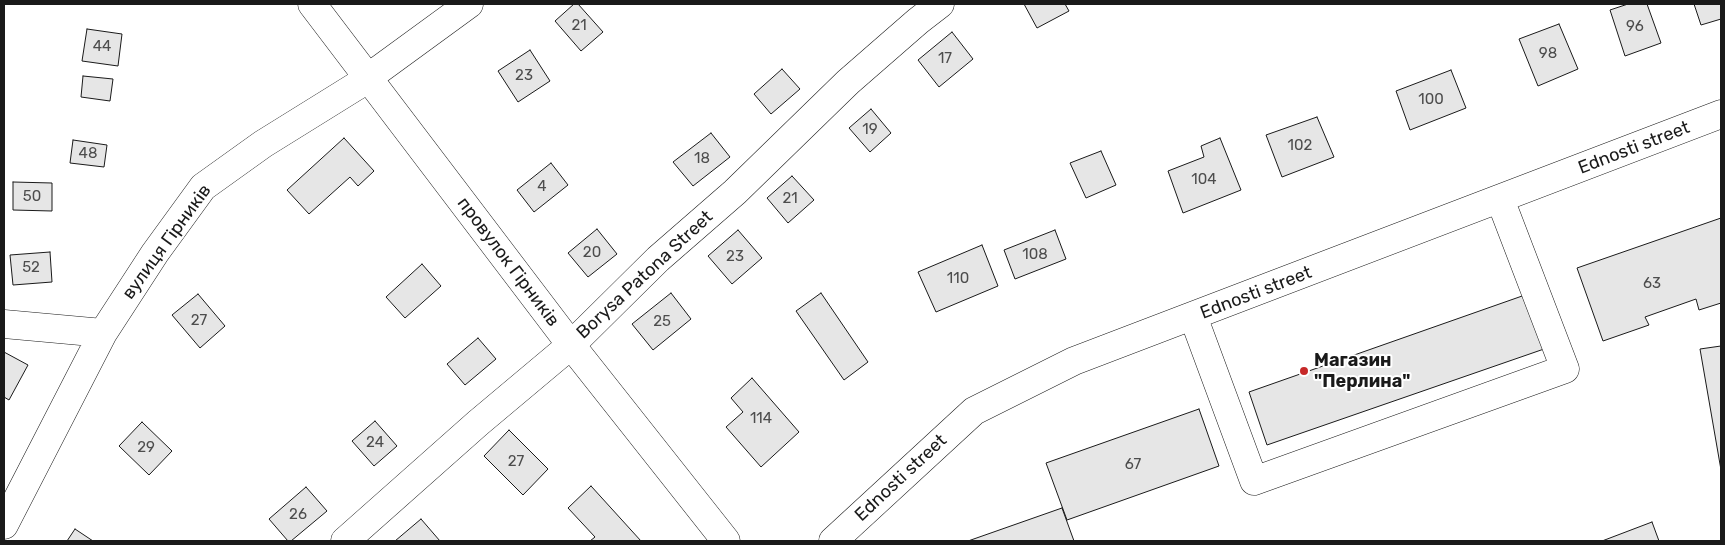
<!DOCTYPE html>
<html>
<head>
<meta charset="utf-8">
<style>
  body { margin:0 }
  #map { position:relative; width:1725px; height:545px; overflow:hidden; background:#fff; font-family:Rubik,sans-serif }
  canvas { display:block }
  .frame { position:absolute; inset:0; border:5px solid #1a1a1a; pointer-events:none }
</style>
</head>
<body>
<div id="map">
<canvas width="1725" height="545"></canvas>
<div class="frame"></div>
</div>
<script>
const ctx = document.querySelector('canvas').getContext('2d');
ctx.lineJoin = 'round';
function fillPath(path, color) { ctx.fillStyle = color; ctx.fill(path, 'evenodd'); }
const shape = rows => new Path2D(rows.map(r => 'M' + r).join(''));
function stroke(path, color, width, dash) { ctx.strokeStyle = color; ctx.lineWidth = width; ctx.lineCap = dash ? 'butt' : 'round'; ctx.setLineDash(dash || []); ctx.stroke(path); }
function write(font, color, halo, rows, align = 'center') {
  ctx.font = font + ' Rubik,sans-serif'; ctx.lineWidth = 4; ctx.setLineDash([]); ctx.textBaseline = 'middle'; ctx.strokeStyle = halo; ctx.fillStyle = color; for (const [text, x, y, turn = 0] of rows) {
    ctx.save(); ctx.translate(x, y); ctx.rotate((+turn || 0) * Math.PI / 180); ctx.textAlign = isNaN(turn) ? turn : align; if (halo) ctx.strokeText(text, 0, 0); ctx.fillText(text, 0, 0); ctx.restore();
  }
}
const building = shape([
  [574,4,578,4,603,32,581,51,555,21,574,4],
  [1024,4,1065,4,1069,11,1037,28,1024,4],
  [1628,4,1647,4,1661,43,1625,56,1610,10,1628,4],
  [1694,4,1721,4,1721,19,1701,25,1694,4],
  [1559,24,1578,69,1538,86,1519,39,1559,24],
  [87,29,122,34,118,66,82,61,87,29],
  [952,32,973,59,939,87,918,60,952,32],
  [530,50,550,81,518,102,498,71,530,50],
  [782,69,800,89,771,114,754,94,782,69],
  [1451,70,1466,108,1410,130,1396,91,1451,70],
  [83,76,113,79,110,101,81,97,83,76],
  [871,109,891,133,870,152,849,128,871,109],
  [1317,117,1334,157,1282,177,1266,135,1317,117],
  [711,133,730,157,693,186,673,162,711,133],
  [344,138,374,171,358,186,350,177,309,214,287,190,344,138],
  [1220,138,1241,190,1183,213,1168,171,1204,157,1201,146,1220,138],
  [73,140,107,145,104,167,70,163,73,140],
  [1101,151,1116,185,1086,198,1070,163,1101,151],
  [551,163,568,185,534,212,517,190,551,163],
  [792,176,814,200,788,223,767,198,792,176],
  [13,182,52,183,52,211,13,210,13,182],
  [1721,218,1721,303,1699,310,1696,299,1645,317,1649,325,1603,341,1577,268,1721,218],
  [597,229,617,254,588,277,568,253,597,229],
  [738,230,762,258,732,284,708,256,738,230],
  [1055,230,1066,259,1015,279,1004,250,1055,230],
  [982,245,998,286,936,312,918,272,982,245],
  [50,252,52,282,13,285,10,255,50,252],
  [422,264,441,286,405,318,386,297,422,264],
  [671,293,691,319,653,350,632,324,671,293],
  [821,293,868,362,844,380,796,311,821,293],
  [198,294,225,326,200,348,172,315,198,294],
  [1525,295,1544,349,1267,445,1249,392,1525,295],
  [478,338,496,359,465,385,447,364,478,338],
  [1721,346,1721,470,1700,349,1721,346],
  [4,352,28,365,9,400,4,397,4,352],
  [752,378,799,432,761,467,726,427,743,412,731,398,752,378],
  [1199,409,1219,466,1067,520,1046,463,1199,409],
  [375,421,397,446,374,466,352,441,375,421],
  [142,422,172,451,149,475,119,446,142,422],
  [509,430,548,469,523,495,484,456,509,430],
  [591,486,641,541,590,541,595,537,568,508,591,486],
  [306,487,327,511,291,541,288,541,269,519,306,487],
  [1062,508,1074,541,968,541,1062,508],
  [421,519,440,541,395,541,421,519],
  [1652,522,1659,541,1602,541,1652,522],
  [75,529,93,541,67,541,75,529]
]);
const minor = shape([
  [312,4,571,345,726,541],
  [1193,316,1254,481,1565,369,1500,199],
  [4,324,103,333],
  [4,525,103,333,155,253,203,187,263,144,358,85,469,4],
  [345,541,478,423,571,345,658,259,735,192,848,82,918,21,940,4],
  [833,541,974,411,1074,361,1721,114]
]);
const markers = [
  [1304,371,5,"#c62828"]
];
const numberNames = [
  ["21",579,26],
  ["96",1635,27],
  ["44",102,47],
  ["98",1548,54],
  ["17",945,59],
  ["23",524,76],
  ["100",1431,100],
  ["19",870,130],
  ["102",1300,146],
  ["48",88,154],
  ["18",702,159],
  ["104",1204,180],
  ["4",542,187],
  ["50",32,197],
  ["21",790,199],
  ["20",592,253],
  ["108",1035,255],
  ["23",735,257],
  ["52",31,268],
  ["110",958,279],
  ["63",1652,284],
  ["27",199,321],
  ["25",662,322],
  ["114",761,419],
  ["24",375,443],
  ["29",146,448],
  ["27",516,462],
  ["67",1133,465],
  ["26",298,515]
];
const streetNames = [
  ["Ednosti street",1634,148,-21],
  ["вулиця Гірників",167,242,-54],
  ["провулок Гірників",508,262,53],
  ["Borysa Patona Street",645,275,-43],
  ["Ednosti street",1256,293,-21],
  ["Ednosti street",901,478,-43]
];
const poiNames = [
  ["Магазин",1314,361],
  ["\"Перлина\"",1314,382]
];
fillPath(building, '#e6e6e6');
stroke(building, '#1a1a1a', 1);
stroke(minor, '#1a1a1a', 29);
stroke(minor, '#fff', 28);
for (const [x, y, r, color] of markers) { const dot = new Path2D(); dot.arc(x, y, r, 0, 2 * Math.PI); ctx.fillStyle = color; ctx.fill(dot); stroke(dot, '#fff', 2); }
write('15px', '#4d4d4d', null, numberNames);
write('18px', '#1a1a1a', '#fff', streetNames);
write('bold 18px', '#1a1a1a', '#fff', poiNames, 'left');
</script>
</body>
</html>
